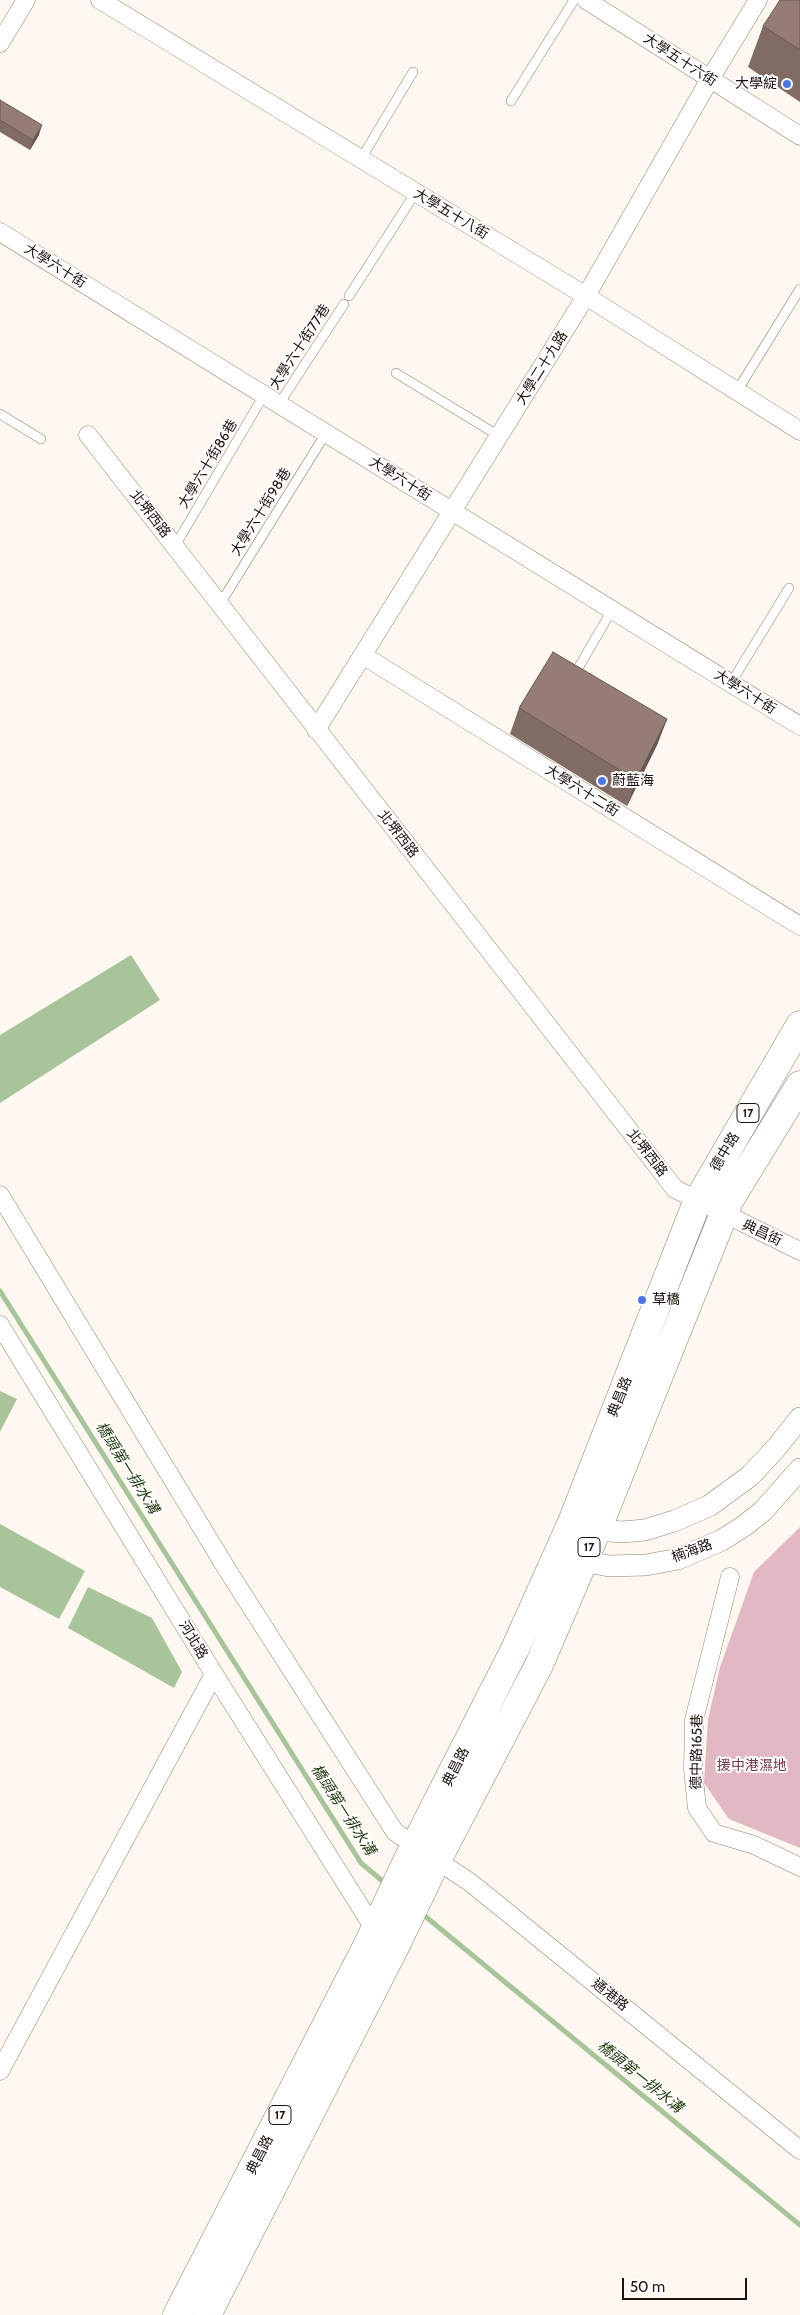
<!DOCTYPE html>
<html>
<head>
<meta charset="utf-8">
<style>
  body { margin:0 }
  #map { position:relative; width:800px; height:2315px; overflow:hidden; background:#fff8f0; font-family:Cabin,sans-serif }
  canvas { display:block }
  .scale { position:absolute; left:622px; top:2278px; width:125px; height:22px; box-sizing:border-box; border:2px solid #19130c; border-top:0; padding-left:6px; font-size:15px; line-height:18px; white-space:nowrap; color:#19130c; -webkit-text-stroke:4px #fff; paint-order:stroke }
</style>
</head>
<body>
<div id="map">
<canvas width="800" height="2315"></canvas>
<div class="scale">50 m</div>
</div>
<script>
const ctx = document.querySelector('canvas').getContext('2d');
ctx.lineJoin = 'round';
function fillPath(path, color) { ctx.fillStyle = color; ctx.fill(path, 'evenodd'); }
const shape = rows => new Path2D(rows.map(r => 'M' + r).join(''));
function stroke(path, color, width, dash) { ctx.strokeStyle = color; ctx.lineWidth = width; ctx.lineCap = dash ? 'butt' : 'round'; ctx.setLineDash(dash || []); ctx.stroke(path); }
function write(font, color, halo, rows, align = 'center') {
  ctx.font = font + ' Cabin,"Noto Sans TC",sans-serif'; ctx.lineWidth = 4; ctx.setLineDash([]); ctx.textBaseline = 'middle'; ctx.strokeStyle = halo; ctx.fillStyle = color; for (const [text, x, y, turn = 0] of rows) {
    ctx.save(); ctx.translate(x, y); ctx.rotate((+turn || 0) * Math.PI / 180); ctx.textAlign = isNaN(turn) ? turn : align; if (halo) ctx.strokeText(text, 0, 0); ctx.fillText(text, 0, 0); ctx.restore();
  }
}
const green = shape([
  [800,1527,800,1848,729,1819,704,1783,708,1719,720,1667,754,1572]
]);
const water = shape([
  [131,955,160,1000,0,1103,0,1035],
  [0,1391,17,1399,0,1432],
  [0,1524,85,1571,59,1619,0,1587],
  [88,1587,152,1618,182,1672,174,1688,68,1628]
]);
const stream = shape([
  [0,1291,361,1863,386,1884],
  [420,1912,800,2225]
]);
const service = shape([
  [511,101,574,0],
  [361,159,413,72],
  [349,296,416,192],
  [396,373,499,436],
  [737,391,800,289],
  [279,404,344,304],
  [0,414,41,439],
  [175,546,264,395],
  [220,604,326,433],
  [573,677,612,610],
  [731,683,789,588]
]);
const minor = shape([
  [100,0,586,296,800,431],
  [586,0,800,136],
  [0,43,26,0],
  [0,232,800,726],
  [88,435,675,1189,800,1251],
  [364,656,800,926],
  [316,730,586,296,710,79,758,0],
  [0,1195,228,1571,395,1832,471,1883,800,2150],
  [0,1325,214,1674,375,1930,380,1934],
  [730,1577,694,1720,693,1770,697,1808,714,1833,754,1845,800,1867],
  [0,2071,214,1674]
]);
const tertiary = shape([
  [584,1526,597,1530,622,1532,645,1530,674,1521,709,1506,750,1476,776,1448,800,1418],
  [569,1556,583,1561,609,1566,646,1565,678,1559,722,1540,744,1526,763,1511,800,1469]
]);
const primary = shape([
  [177,2315,366,1948,410,1855,515,1649,572,1522,697,1202,800,1025],
  [207,2315,395,1947,432,1870,539,1665,597,1530,729,1201,800,1085]
]);
const wall = shape([
  [800,0,800,102,748,67,763,26],
  [0,100,39,135,30,150,0,132],
  [519,708,667,719,657,745,627,806,510,734]
]);
const shadedWall = shape([
  [42,125,39,135,30,150,33,140],
  [667,719,657,745,627,806,636,780]
]);
const building = shape([
  [780,0,800,0,800,50,763,26,780,0],
  [0,100,42,125,33,140,0,120,0,100],
  [553,652,667,719,636,780,519,708,553,652]
]);
const markers = [
  [787,84,5,"#4d76e9"],
  [602,781,5,"#4d76e9"],
  [642,1300,5,"#4d76e9"]
];
const shields = [
  [748,1113,22],
  [589,1547,22],
  [280,2115,22]
];
const shieldNames = [
  ["17",748,1113],
  ["17",589,1547],
  ["17",280,2115]
];
const streetNames = [
  ["大學五十六街",680,60,33],
  ["大學五十八街",451,214,31],
  ["大學六十街",55,266,32],
  ["大學六十街77巷",300,347,-57],
  ["大學二十九路",542,368,-58],
  ["大學六十街86巷",208,464,-59],
  ["大學六十街",400,479,32],
  ["大學六十街98巷",261,512,-58],
  ["北堺西路",150,514,52],
  ["大學六十街",745,692,32],
  ["大學六十二街",582,791,32],
  ["北堺西路",398,834,52],
  ["德中路",725,1152,-59],
  ["北堺西路",647,1153,52],
  ["典昌街",762,1233,25],
  ["典昌路",620,1397,-68],
  ["楠海路",692,1551,-20],
  ["河北路",193,1640,59],
  ["德中路165巷",697,1752,-89],
  ["典昌路",456,1767,-63],
  ["通港路",610,1995,39],
  ["典昌路",260,2155,-63]
];
const poiNames = [
  ["大學綻",777,84,"right"],
  ["蔚藍海",612,781],
  ["草橋",652,1300]
];
const parkNames = [
  ["援中港濕地",752,1766]
];
const waterNames = [
  ["橋頭第一排水溝",127,1468,58],
  ["橋頭第一排水溝",343,1810,57],
  ["橋頭第一排水溝",640,2077,39]
];
fillPath(green, '#e2b9c2');
fillPath(water, '#a8c49a');
stroke(stream, '#a8c49a', 5);
stroke(service, '#90806f', 10);
stroke(minor, '#90806f', 19);
stroke(tertiary, '#90806f', 22);
stroke(primary, '#90806f', 29);
stroke(service, '#fff', 9);
stroke(minor, '#fff', 18);
stroke(tertiary, '#fff', 21);
stroke(primary, '#fff', 28);
fillPath(wall, '#806c65');
fillPath(shadedWall, '#685853');
fillPath(building, '#957d76');
stroke(building, '#685853', 1);
for (const [x, y, r, color] of markers) { const dot = new Path2D(); dot.arc(x, y, r, 0, 2 * Math.PI); ctx.fillStyle = color; ctx.fill(dot); stroke(dot, '#fff', 2); }
for (const [x, y, w] of shields) { const box = new Path2D(); box.roundRect(x - w / 2, y - 9.5, w, 19, 4); ctx.fillStyle = '#fff'; ctx.fill(box); stroke(box, '#19130c', 1); }
write('bold 12px', '#19130c', null, shieldNames);
write('14px', '#19130c', '#fff', streetNames);
write('14px', '#19130c', '#fff', poiNames, 'left');
write('14px', '#743245', '#fff', parkNames);
write('italic 15px', '#1d370a', '#fff', waterNames);
</script>
</body>
</html>
